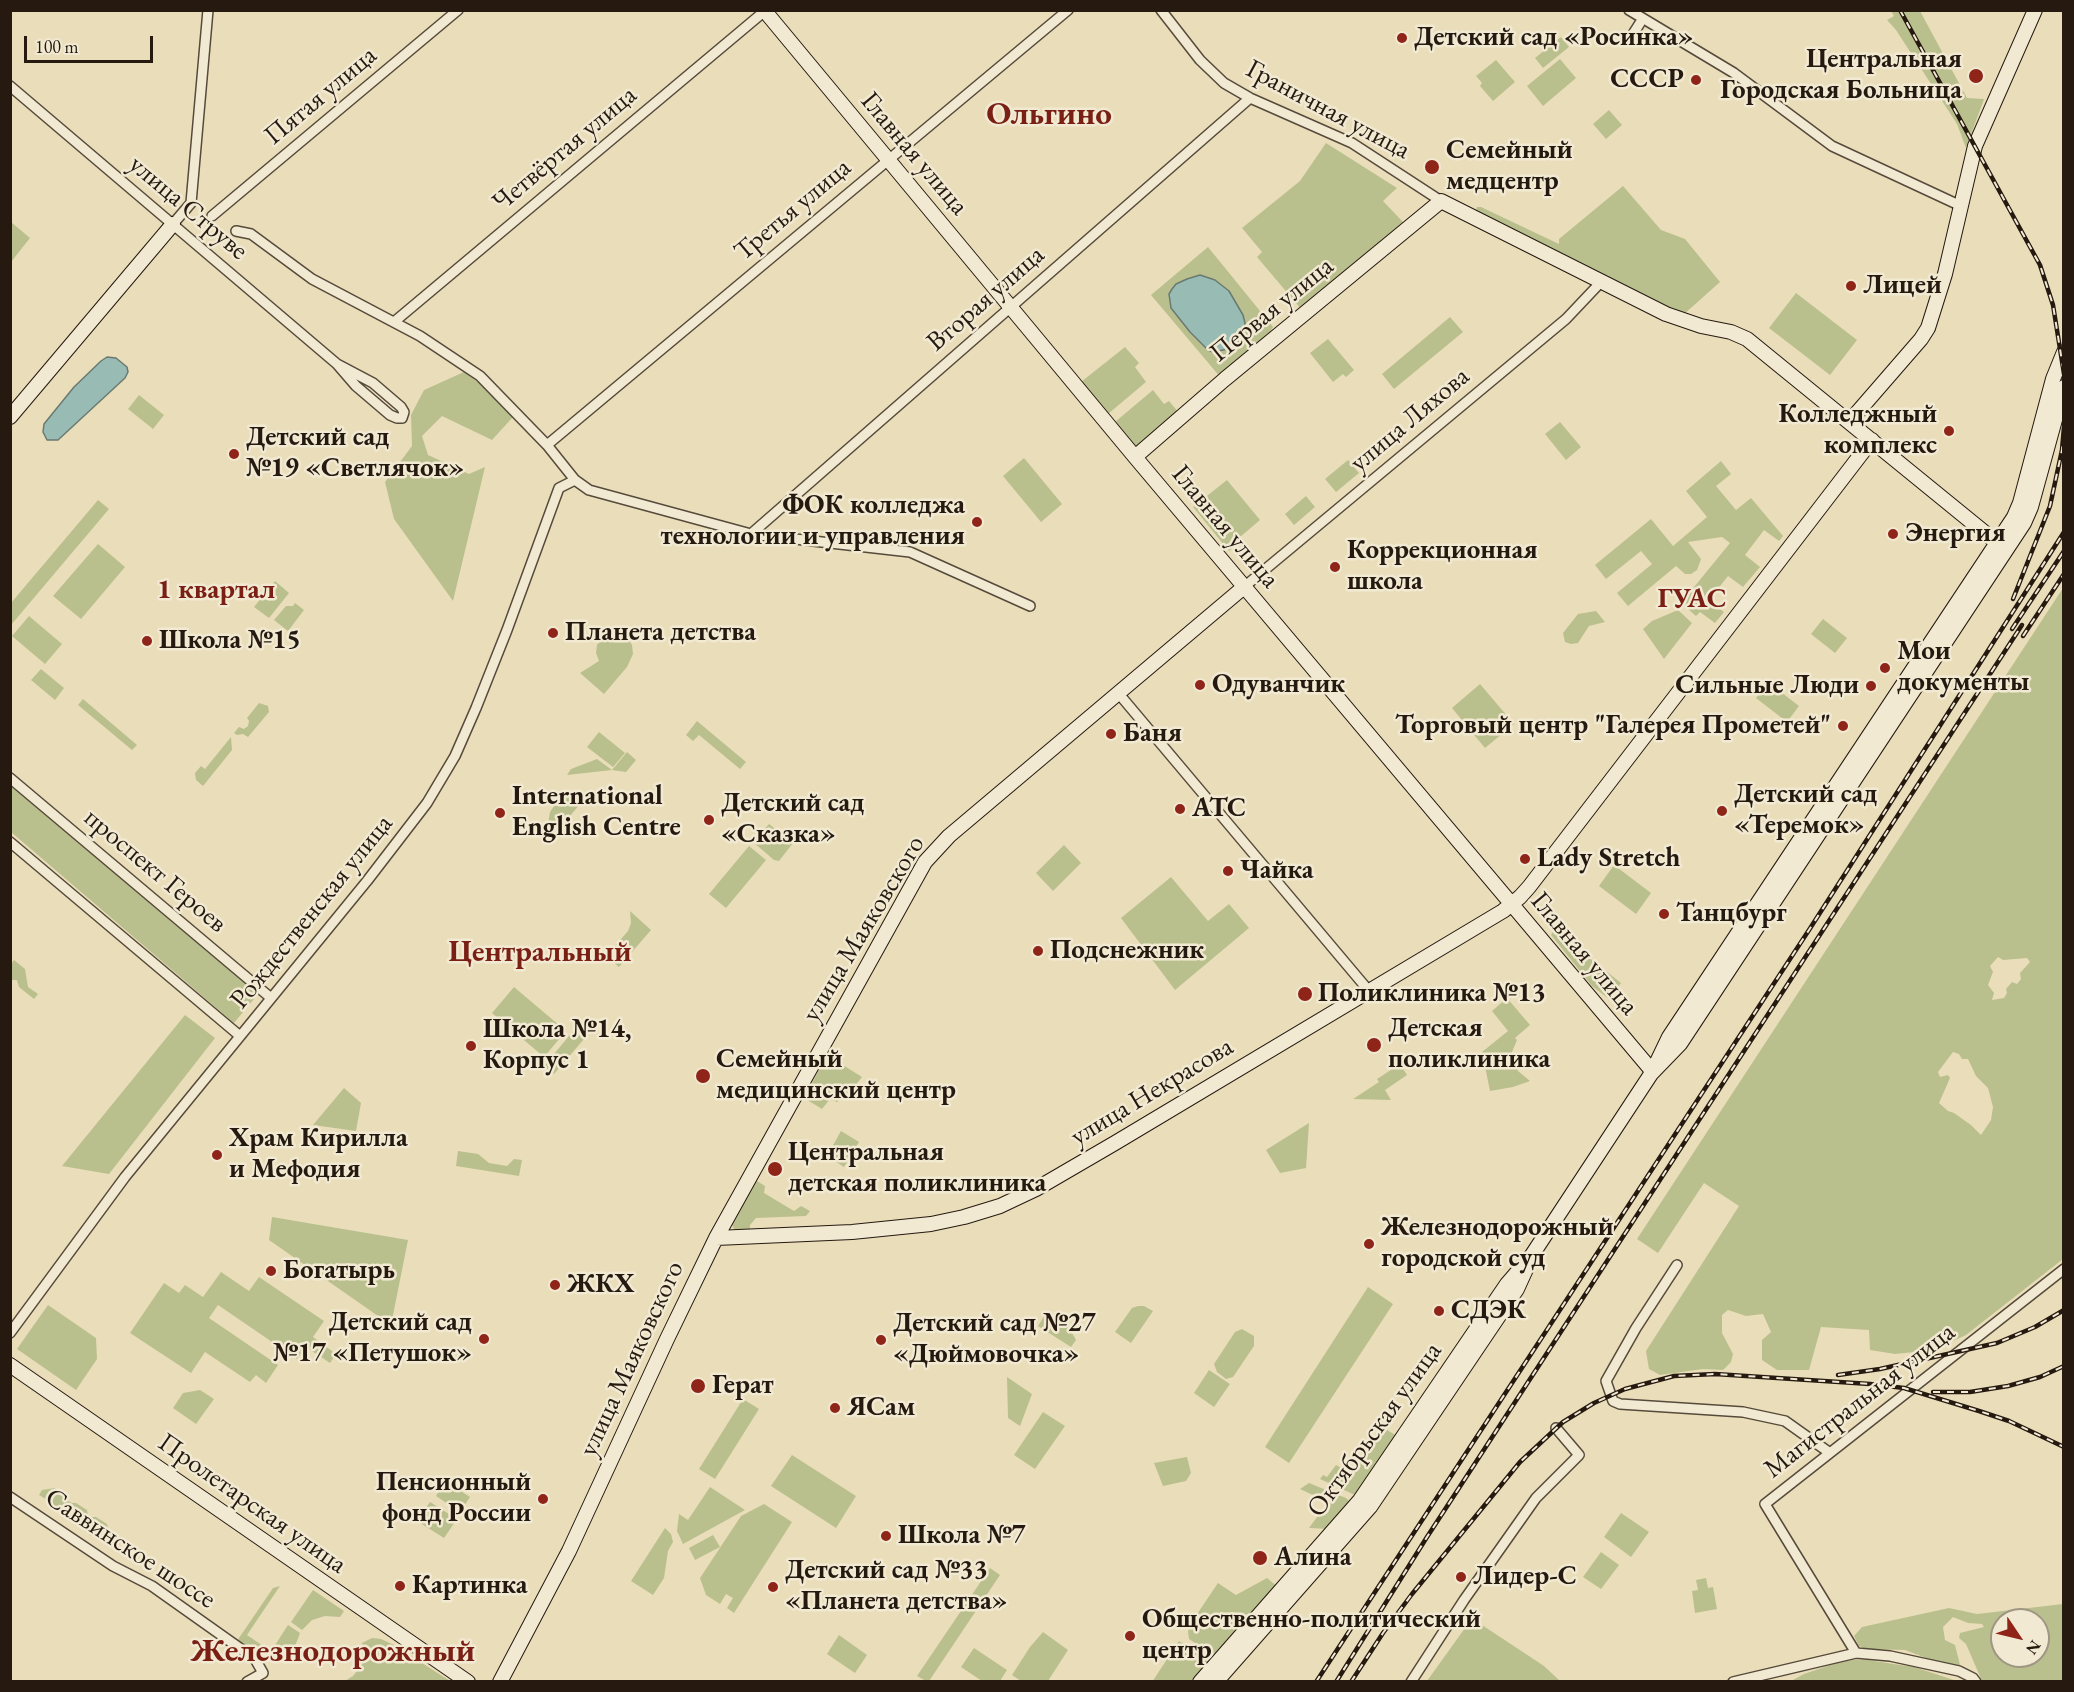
<!DOCTYPE html>
<html>
<head>
<meta charset="utf-8">
<style>
  body { margin:0 }
  #map { position:relative; width:2074px; height:1692px; overflow:hidden; background:#eaddba; font-family:"EB Garamond",serif }
  canvas { display:block }
  .frame { position:absolute; inset:0; border:12px solid #251910; pointer-events:none }
  .north { position:absolute; left:1990px; top:1608px; width:60px; height:60px; box-sizing:border-box; background:#f1e9d2; border:2px solid #9f9684; border-radius:50%; rotate:125deg; font-size:16px; font-weight:700; line-height:24px; text-align:center; color:#251910 }
  .north::after { content:''; display:block; margin:auto; width:21px; height:27px; background:#8f2418; clip-path:polygon(50% 0,100% 100%,50% 72%,0 100%) }
  .scale { position:absolute; left:24px; top:36px; width:129px; height:27px; box-sizing:border-box; border:3px solid #251910; border-top:0; padding-left:8px; font-size:18px; line-height:21px; white-space:nowrap; color:#251910; -webkit-text-stroke:4px #f1e9d2; paint-order:stroke }
</style>
</head>
<body>
<div id="map">
<canvas width="2074" height="1692"></canvas>
<div class="frame"></div>
<div class="north">N</div>
<div class="scale">100 m</div>
</div>
<script>
const ctx = document.querySelector('canvas').getContext('2d');
ctx.lineJoin = 'round';
function fillPath(path, color) { ctx.fillStyle = color; ctx.fill(path, 'evenodd'); }
const shape = rows => new Path2D(rows.map(r => 'M' + r).join(''));
function stroke(path, color, width, dash) { ctx.strokeStyle = color; ctx.lineWidth = width; ctx.lineCap = dash ? 'butt' : 'round'; ctx.setLineDash(dash || []); ctx.stroke(path); }
function write(font, color, halo, rows, align = 'center') {
  ctx.font = font + ' "EB Garamond",serif'; ctx.lineWidth = 5; ctx.setLineDash([]); ctx.textBaseline = 'middle'; ctx.strokeStyle = halo; ctx.fillStyle = color; for (const [text, x, y, turn = 0] of rows) {
    ctx.save(); ctx.translate(x, y); ctx.rotate((+turn || 0) * Math.PI / 180); ctx.textAlign = isNaN(turn) ? turn : align; if (halo) ctx.strokeText(text, 0, 0); ctx.fillText(text, 0, 0); ctx.restore();
  }
}
const green = shape([
  [1891,11,1920,11,1967,98,1984,99,1966,148,1957,124,1896,30,1887,20,1894,16],
  [1561,37,1569,47,1543,68,1535,58],
  [1560,59,1576,78,1543,106,1527,86],
  [1496,60,1515,82,1493,101,1480,86,1482,83,1476,76],
  [1609,110,1622,125,1606,139,1593,124],
  [1326,143,1397,188,1383,201,1403,222,1301,309,1257,257,1262,252,1242,228,1300,181],
  [1623,186,1661,230,1685,239,1720,282,1683,315,1475,212,1477,207,1481,207,1559,244,1559,239],
  [11,222,30,238,11,262],
  [1208,247,1273,327,1267,338,1221,378,1151,295],
  [1796,293,1857,340,1830,375,1769,328],
  [1450,317,1463,332,1394,389,1382,374],
  [1328,339,1354,370,1346,377,1343,374,1333,382,1310,353],
  [1125,347,1139,363,1135,367,1146,382,1108,414,1081,382],
  [464,372,488,390,513,417,492,440,442,416,422,436,428,455,469,474,485,467,453,601,394,519,385,482,412,446,411,415,424,390],
  [1153,390,1164,404,1169,401,1179,413,1136,448,1115,422],
  [139,395,164,415,153,429,128,409],
  [1560,422,1581,447,1566,460,1545,434],
  [1024,458,1062,504,1041,522,1003,476],
  [1348,460,1359,473,1336,492,1325,479],
  [1721,461,1731,474,1716,486,1736,510,1751,498,1783,536,1779,541,1764,530,1745,555,1760,567,1743,587,1728,576,1709,600,1724,612,1715,623,1700,612,1696,616,1681,603,1730,543,1722,537,1688,542,1701,559,1697,570,1691,574,1685,574,1676,566,1628,606,1617,593,1652,564,1641,551,1606,579,1595,565,1651,519,1673,546,1707,517,1686,491],
  [1227,480,1260,520,1240,537,1243,540,1229,551,1193,507],
  [1306,496,1315,507,1294,525,1285,514],
  [98,500,109,509,11,625,11,603],
  [98,544,125,567,81,619,53,596],
  [275,581,289,593,269,618,254,607],
  [2063,588,2063,1259,1966,1335,1934,1350,1895,1354,1870,1350,1869,1330,1821,1327,1809,1370,1777,1370,1762,1360,1762,1340,1771,1332,1763,1314,1746,1316,1728,1310,1722,1315,1722,1333,1733,1354,1731,1362,1723,1370,1703,1369,1660,1375,1649,1369,1646,1351,1739,1206,1704,1183,1658,1253,1637,1239],
  [1998,957,2003,960,2027,958,2030,962,2020,973,2021,979,2017,984,2012,982,2006,989,2007,993,2004,998,1992,1000,1994,993,1988,985,1993,972,1990,966],
  [1953,1052,1959,1054,1962,1059,1968,1059,1976,1076,1988,1088,1993,1107,1991,1120,1981,1135,1971,1125,1954,1113,1948,1111,1939,1103,1950,1078,1948,1075,1940,1077,1938,1072],
  [295,603,304,610,288,631,274,620,286,606,293,606],
  [1678,610,1692,623,1664,659,1643,629,1652,621],
  [1596,611,1605,622,1589,626,1578,643,1571,644,1565,642,1563,633,1578,614],
  [29,616,62,644,45,664,12,636],
  [1823,619,1847,638,1835,653,1811,634],
  [613,632,627,637,632,645,633,654,627,667,604,694,580,673,599,661,596,653,597,645,605,635],
  [41,669,64,688,55,700,31,680],
  [1768,682,1799,706,1787,722,1756,698],
  [1480,684,1514,724,1485,748,1452,708],
  [83,699,137,745,132,750,78,705],
  [259,703,268,706,269,712,248,737,243,734,237,735,234,733,239,727,244,729,248,726,249,721,247,718],
  [697,721,746,762,740,769,699,735,693,741,686,735],
  [599,732,625,753,613,767,587,747],
  [231,737,232,750,203,786,196,780,195,773,201,766,205,769],
  [627,752,636,760,626,772,612,770,567,775,571,769,597,759,612,770],
  [11,786,258,994,234,1023,11,832],
  [562,794,585,798,565,822,548,824,550,812],
  [769,824,793,843,779,861,774,860,753,842],
  [1064,845,1081,863,1053,891,1036,873],
  [749,846,766,860,726,908,709,894],
  [1614,865,1651,893,1636,914,1599,886],
  [1171,877,1208,921,1229,904,1249,928,1175,990,1121,918],
  [630,911,651,930,619,967,606,956,628,931,631,923],
  [1554,930,1621,983,1609,999,1592,986,1551,935],
  [14,960,25,969,28,987,38,994,34,999,19,987,17,980,11,980,11,964],
  [514,987,566,1031,544,1057,492,1013],
  [1507,998,1530,1025,1515,1038,1517,1040,1512,1052,1513,1060,1518,1071,1530,1081,1513,1087,1490,1091,1482,1052,1508,1031,1492,1011],
  [185,1015,215,1038,109,1174,62,1166],
  [574,1030,584,1039,554,1074,544,1066],
  [827,1055,862,1077,854,1087,837,1102,830,1099,822,1109,804,1098],
  [1400,1064,1407,1075,1385,1090,1391,1100,1353,1099,1379,1082,1377,1079],
  [344,1088,361,1103,356,1131,313,1125],
  [1309,1123,1306,1168,1280,1173,1266,1150],
  [841,1131,859,1142,844,1167,827,1156],
  [458,1151,478,1154,489,1163,507,1166,514,1159,522,1160,519,1176,456,1166],
  [757,1181,765,1186,764,1193,794,1211,801,1206,810,1211,806,1216,756,1218,750,1225,750,1231,734,1229,731,1223,754,1182],
  [272,1217,408,1240,391,1325,269,1240],
  [221,1272,249,1291,259,1277,324,1321,313,1337,336,1354,330,1363,306,1347,297,1359,218,1305,209,1318,278,1365,266,1383,256,1375,250,1382,205,1352,191,1373,130,1333,164,1283,179,1293,185,1285,203,1297],
  [1368,1287,1393,1304,1289,1463,1265,1447],
  [48,1305,96,1338,97,1359,76,1390,17,1349],
  [1138,1306,1144,1306,1153,1311,1131,1343,1115,1332,1132,1308],
  [1045,1315,1065,1320,1076,1340,1071,1347,1038,1326],
  [1242,1329,1254,1336,1254,1346,1233,1377,1226,1379,1217,1372,1214,1364,1235,1332],
  [1209,1370,1230,1384,1214,1407,1194,1393],
  [1007,1377,1032,1394,1020,1426,1008,1418],
  [200,1390,214,1399,196,1424,173,1408,183,1393],
  [743,1399,759,1409,715,1479,699,1469],
  [1043,1412,1065,1426,1035,1469,1014,1455],
  [1382,1427,1397,1436,1357,1496,1320,1479,1323,1475,1327,1477,1336,1465,1350,1473],
  [792,1455,856,1496,836,1528,771,1486],
  [1187,1457,1191,1473,1186,1481,1163,1486,1154,1463],
  [445,1481,470,1497,460,1512,436,1496],
  [1309,1483,1346,1498,1351,1503,1330,1529,1309,1528,1328,1502,1300,1489],
  [710,1487,745,1510,683,1544,677,1531,679,1514,688,1520],
  [55,1488,68,1497,68,1501,72,1503,76,1503,87,1510,88,1515,92,1517,96,1517,107,1524,111,1539,108,1542,97,1534,91,1536,88,1533,89,1529,80,1523,75,1522,68,1517,68,1514,57,1506,53,1508,50,1507,49,1501,39,1495,42,1490],
  [430,1502,457,1519,444,1538,417,1521],
  [764,1504,792,1522,734,1613,727,1608,733,1598,726,1594,720,1604,706,1595,700,1578,741,1516],
  [1621,1513,1649,1532,1631,1557,1604,1537],
  [665,1528,671,1534,673,1542,668,1551,664,1578,653,1595,631,1581],
  [713,1535,720,1547,695,1560,689,1548],
  [1601,1552,1619,1565,1601,1589,1583,1577],
  [990,1568,1000,1575,929,1681,926,1681,917,1676],
  [1267,1578,1278,1587,1217,1653,1210,1653,1189,1639,1188,1631,1191,1623,1218,1583,1236,1595],
  [1706,1578,1708,1588,1713,1587,1717,1609,1695,1613,1692,1591,1698,1590,1696,1580],
  [280,1586,247,1635,266,1648,261,1656,237,1641,273,1588],
  [313,1590,344,1611,340,1617,325,1616,312,1620,302,1630,291,1622],
  [2063,1604,2063,1681,1982,1681,1966,1644,1959,1638,1960,1633,1984,1627,1982,1624,1968,1623,1953,1617,1943,1627,1945,1640,1955,1645,1960,1665,1945,1665,1905,1650,1867,1649,1859,1646,1854,1636,1862,1627,1949,1608,1977,1614],
  [2002,1620,2038,1620,2038,1656,2002,1656],
  [288,1625,300,1633,294,1649,270,1657,268,1656],
  [1482,1625,1544,1666,1560,1681,1427,1681,1465,1628],
  [1043,1632,1068,1650,1048,1681,1021,1681,1012,1675,1030,1647],
  [839,1635,867,1655,855,1673,827,1654],
  [372,1638,381,1639,394,1645,450,1681,345,1681,353,1676,361,1666,364,1653,362,1643],
  [1179,1641,1205,1658,1208,1662,1205,1667,1191,1681,1152,1682],
  [974,1648,1007,1670,1000,1681,982,1681,961,1667],
  [1853,1660,1867,1660,1914,1667,1957,1681,1791,1681,1804,1674,1836,1663]
]);
const water = shape([
  [1200,275,1215,280,1229,291,1243,315,1245,323,1244,334,1233,348,1213,352,1208,350,1190,332,1171,308,1169,294,1172,289,1176,284,1187,279,1200,275],
  [107,357,116,358,127,367,128,372,125,378,58,440,47,440,43,432,44,424,74,387,101,361,107,357]
]);
const street = shape([
  [1161,10,1200,60,1224,83,1250,98,1352,143,1441,201],
  [1629,10,1734,73,1832,146,1961,206],
  [1633,34,1640,23],
  [10,86,337,364],
  [212,216,458,10],
  [173,224,191,203,208,10],
  [236,231,251,234,312,279,420,336,480,376,547,445,575,480,589,490,751,534,910,552,1030,606],
  [394,322,766,10],
  [337,364,373,383,401,407,404,412,402,418,397,418,390,415,356,386,337,364],
  [547,445,1068,10],
  [751,534,1250,98],
  [1244,587,1566,319,1601,282],
  [1119,694,1369,991],
  [10,778,271,998],
  [10,842,240,1036],
  [1677,1265,1636,1328,1606,1381,1613,1401,1620,1404,1743,1412,1785,1421,1830,1453],
  [10,1333,125,1177,367,881,427,803,455,756,476,708,507,630,559,488,575,480],
  [10,1497,113,1566,152,1586,255,1659,263,1673,247,1682],
  [1856,1653,1765,1504,2064,1269],
  [1411,1682,1464,1600,1536,1498,1579,1455,1556,1428],
  [1733,1682,1856,1653,1890,1656,1959,1671,1973,1678,1976,1682]
]);
const secondary = shape([
  [764,10,1135,457,1653,1072],
  [10,417,173,224],
  [1849,422,1921,339,1928,328,1945,274,1975,146,2035,10],
  [1135,457,1225,379,1441,201,1666,314,1701,326,1731,332,1747,339,2006,550],
  [1657,1062,1669,1037,2014,517,2020,503,2053,379,2064,352],
  [716,1238,852,1232,931,1224,964,1217,1000,1206,1036,1189,1115,1143,1503,911,1520,897,1529,887,1872,440],
  [10,1365,468,1682],
  [500,1682,569,1551,667,1339,716,1238,925,862,949,836,1244,587],
  [1200,1682,1360,1500,1507,1284,1532,1255,1651,1074,1680,1044,2024,523,2031,507,2064,387],
  [1216,1682,1370,1507,1517,1289,1527,1267]
]);
const rail = shape([
  [1900,10,2040,265,2053,305,2064,374],
  [2013,599,2050,506,2062,450,2064,427],
  [2012,629,2064,551],
  [2023,636,2064,574],
  [1838,1375,1880,1369,1997,1343,2035,1327,2064,1310],
  [1933,1392,1970,1392,2008,1386,2040,1377,2064,1366],
  [1316,1682,1809,930,2064,532],
  [1336,1682,1427,1537,2022,625],
  [1351,1682,1383,1633,1412,1594,1520,1462,1563,1422,1594,1403,1625,1389,1674,1376,1715,1374,1870,1384,1904,1388,1979,1411,2009,1421,2064,1447]
]);
const markers = [
  [1402,38,6,"#8f2418"],
  [1976,76,8,"#8f2418"],
  [1696,80,6,"#8f2418"],
  [1432,167,8,"#8f2418"],
  [1851,286,6,"#8f2418"],
  [1949,431,6,"#8f2418"],
  [234,454,6,"#8f2418"],
  [977,522,6,"#8f2418"],
  [1893,534,6,"#8f2418"],
  [1335,567,6,"#8f2418"],
  [553,633,6,"#8f2418"],
  [147,641,6,"#8f2418"],
  [1885,668,6,"#8f2418"],
  [1200,685,6,"#8f2418"],
  [1871,686,6,"#8f2418"],
  [1843,726,6,"#8f2418"],
  [1111,734,6,"#8f2418"],
  [1180,809,6,"#8f2418"],
  [1722,811,6,"#8f2418"],
  [500,813,6,"#8f2418"],
  [709,820,6,"#8f2418"],
  [1525,859,6,"#8f2418"],
  [1228,871,6,"#8f2418"],
  [1664,914,6,"#8f2418"],
  [1038,951,6,"#8f2418"],
  [1305,994,8,"#8f2418"],
  [1374,1045,8,"#8f2418"],
  [471,1046,6,"#8f2418"],
  [703,1076,8,"#8f2418"],
  [217,1155,6,"#8f2418"],
  [775,1169,8,"#8f2418"],
  [1369,1244,6,"#8f2418"],
  [271,1271,6,"#8f2418"],
  [555,1285,6,"#8f2418"],
  [1439,1311,6,"#8f2418"],
  [484,1339,6,"#8f2418"],
  [881,1340,6,"#8f2418"],
  [698,1386,8,"#8f2418"],
  [835,1408,6,"#8f2418"],
  [543,1499,6,"#8f2418"],
  [886,1536,6,"#8f2418"],
  [1260,1558,8,"#8f2418"],
  [1461,1577,6,"#8f2418"],
  [400,1586,6,"#8f2418"],
  [773,1587,6,"#8f2418"],
  [1130,1636,6,"#8f2418"]
];
const poiNames = [
  ["Детский сад «Росинка»",1414,38],
  ["Центральная",1962,60,"right"],
  ["Городская Больница",1962,91,"right"],
  ["СССР",1684,80,"right"],
  ["Семейный",1446,151],
  ["медцентр",1446,182],
  ["Лицей",1863,286],
  ["Колледжный",1937,415,"right"],
  ["комплекс",1937,446,"right"],
  ["Детский сад",246,438],
  ["№19 «Светлячок»",246,469],
  ["ФОК колледжа",965,506,"right"],
  ["технологии и управления",965,537,"right"],
  ["Энергия",1905,534],
  ["Коррекционная",1347,551],
  ["школа",1347,582],
  ["Планета детства",565,633],
  ["Школа №15",159,641],
  ["Мои",1897,652],
  ["документы",1897,683],
  ["Одуванчик",1212,685],
  ["Сильные Люди",1859,686,"right"],
  ["Торговый центр \"Галерея Прометей\"",1831,726,"right"],
  ["Баня",1123,734],
  ["Детский сад",1734,795],
  ["«Теремок»",1734,826],
  ["International",512,797],
  ["English Centre",512,828],
  ["Детский сад",721,804],
  ["«Сказка»",721,835],
  ["АТС",1192,809],
  ["Lady Stretch",1537,859],
  ["Чайка",1240,871],
  ["Танцбург",1676,914],
  ["Подснежник",1050,951],
  ["Поликлиника №13",1318,994],
  ["Детская",1388,1029],
  ["поликлиника",1388,1060],
  ["Школа №14,",483,1030],
  ["Корпус 1",483,1061],
  ["Семейный",716,1060],
  ["медицинский центр",716,1091],
  ["Храм Кирилла",229,1139],
  ["и Мефодия",229,1170],
  ["Центральная",788,1153],
  ["детская поликлиника",788,1184],
  ["Железнодорожный",1381,1228],
  ["городской суд",1381,1259],
  ["Богатырь",283,1271],
  ["ЖКХ",567,1285],
  ["СДЭК",1451,1311],
  ["Детский сад",472,1323,"right"],
  ["№17 «Петушок»",472,1354,"right"],
  ["Детский сад №27",893,1324],
  ["«Дюймовочка»",893,1355],
  ["Герат",712,1386],
  ["ЯСам",847,1408],
  ["Пенсионный",531,1483,"right"],
  ["фонд России",531,1514,"right"],
  ["Школа №7",898,1536],
  ["Алина",1274,1558],
  ["Детский сад №33",785,1571],
  ["«Планета детства»",785,1602],
  ["Лидер-С",1473,1577],
  ["Картинка",412,1586],
  ["Общественно-политический",1142,1620],
  ["центр",1142,1651]
];
const streetNames = [
  ["Пятая улица",321,96,-40],
  ["Граничная улица",1328,110,28],
  ["Четвёртая улица",565,149,-40],
  ["Главная улица",914,154,50],
  ["улица Струве",188,208,40],
  ["Третья улица",793,210,-40],
  ["Вторая улица",986,299,-41],
  ["Первая улица",1272,310,-39],
  ["улица Ляхова",1410,420,-40],
  ["Главная улица",1225,527,50],
  ["проспект Героев",155,871,40],
  ["Рождественская улица",312,912,-51],
  ["улица Маяковского",864,929,-59],
  ["Главная улица",1584,954,50],
  ["улица Некрасова",1152,1092,-31],
  ["улица Маяковского",632,1359,-65],
  ["Магистральная улица",1860,1401,-38],
  ["Октябрьская улица",1375,1430,-54],
  ["Пролетарская улица",252,1504,35],
  ["Саввинское шоссе",130,1549,33]
];
const neighbourhoodNames = [
  ["1 квартал",216,590],
  ["ГУАС",1692,599]
];
const quarterNames = [
  ["Центральный",540,953]
];
const districtNames = [
  ["Ольгино",1049,115],
  ["Железнодорожный",333,1652]
];
fillPath(green, '#bac08d');
fillPath(water, '#98bbb3');
stroke(water, '#6a7a72', 1.5);
stroke(street, '#564a3a', 12);
stroke(secondary, '#251910', 16);
stroke(street, '#f1e9d2', 9);
stroke(secondary, '#f1e9d2', 14);
stroke(rail, '#251910', 4.5);
stroke(rail, '#f1e9d2', 2, [7]);
for (const [x, y, r, color] of markers) { const dot = new Path2D(); dot.arc(x, y, r, 0, 2 * Math.PI); ctx.fillStyle = color; ctx.fill(dot); stroke(dot, '#f1e9d2', 2); }
write('bold 27px', '#251910', '#f1e9d2', poiNames, 'left');
write('27px', '#251910', '#f1e9d2', streetNames);
write('bold 28px', '#7a1f14', '#f1e9d2', neighbourhoodNames);
write('bold 30px', '#7a1f14', '#f1e9d2', quarterNames);
write('bold 33px', '#7a1f14', '#f1e9d2', districtNames);
</script>
</body>
</html>
